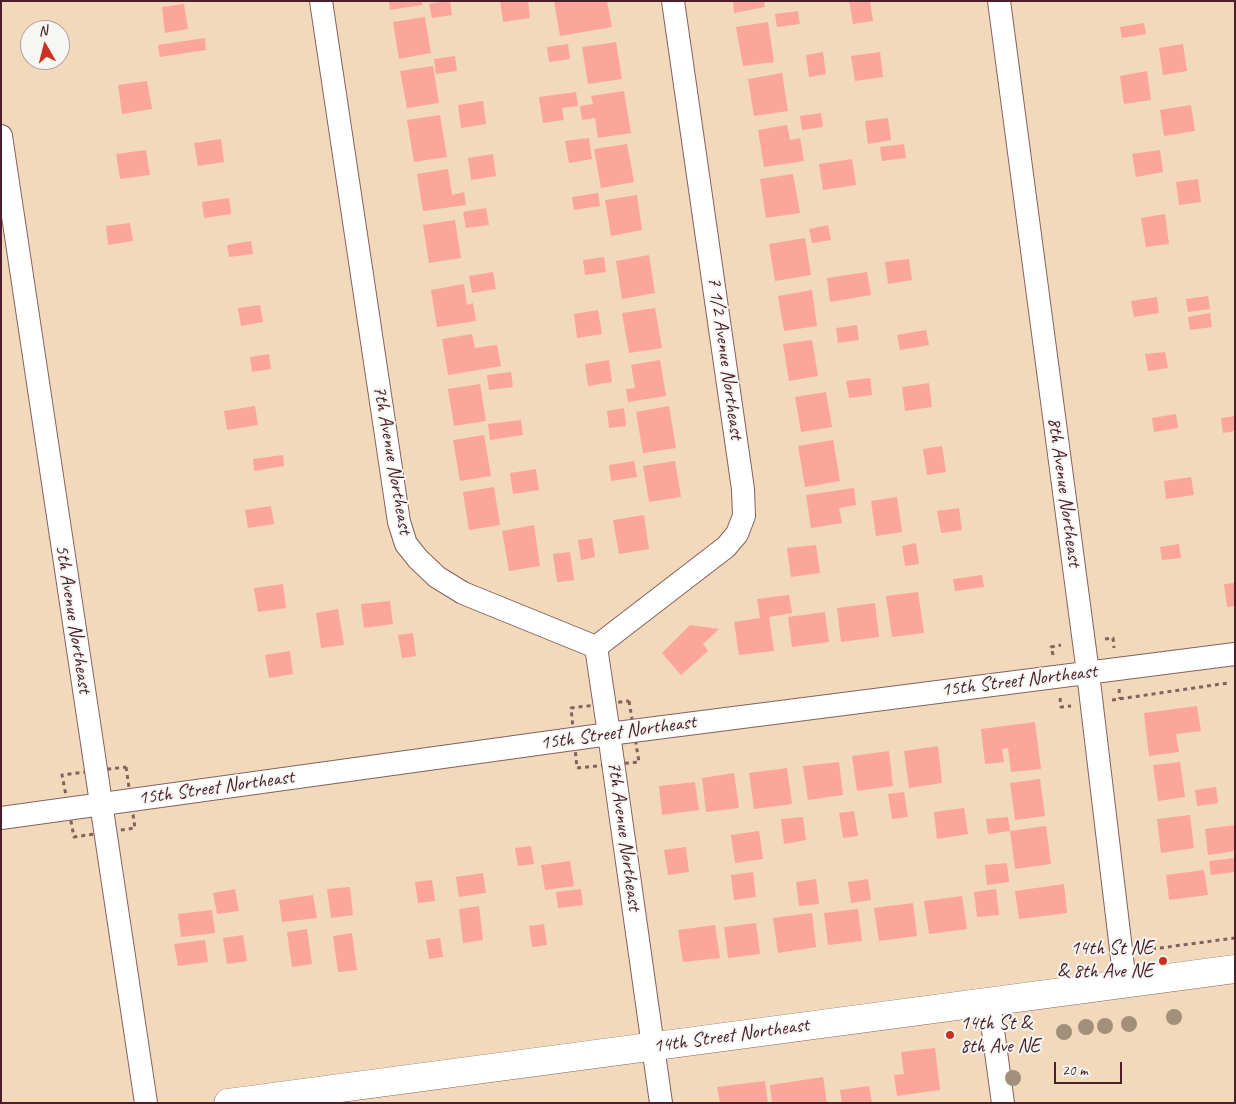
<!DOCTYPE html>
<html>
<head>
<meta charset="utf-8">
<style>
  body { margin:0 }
  #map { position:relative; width:1236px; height:1104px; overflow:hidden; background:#f3d9bb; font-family:Caveat,sans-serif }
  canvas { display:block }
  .frame { position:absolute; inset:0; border:2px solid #4a1f2b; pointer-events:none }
  .north { position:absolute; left:20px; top:20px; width:50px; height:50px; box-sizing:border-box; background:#f6f6f2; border:1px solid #b1a0a2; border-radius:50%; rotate:352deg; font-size:14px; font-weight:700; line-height:20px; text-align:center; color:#4a1f2b }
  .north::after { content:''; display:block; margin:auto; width:18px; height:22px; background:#c8321e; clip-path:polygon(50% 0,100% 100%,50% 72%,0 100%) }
  .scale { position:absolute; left:1054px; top:1062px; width:68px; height:22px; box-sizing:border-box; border:2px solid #4a1f2b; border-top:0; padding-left:6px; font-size:15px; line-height:18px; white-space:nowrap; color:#4a1f2b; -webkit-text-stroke:4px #f6f6f2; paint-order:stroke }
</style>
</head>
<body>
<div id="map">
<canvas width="1236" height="1104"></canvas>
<div class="frame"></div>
<div class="north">N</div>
<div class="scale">20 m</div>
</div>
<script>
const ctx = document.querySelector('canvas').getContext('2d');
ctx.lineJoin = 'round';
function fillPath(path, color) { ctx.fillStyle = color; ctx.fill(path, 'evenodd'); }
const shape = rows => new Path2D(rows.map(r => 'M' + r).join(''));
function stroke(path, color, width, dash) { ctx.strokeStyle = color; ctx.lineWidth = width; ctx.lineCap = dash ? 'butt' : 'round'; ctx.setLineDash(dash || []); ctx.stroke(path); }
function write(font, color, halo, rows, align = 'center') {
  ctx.font = font + ' Caveat,sans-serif'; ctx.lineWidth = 4; ctx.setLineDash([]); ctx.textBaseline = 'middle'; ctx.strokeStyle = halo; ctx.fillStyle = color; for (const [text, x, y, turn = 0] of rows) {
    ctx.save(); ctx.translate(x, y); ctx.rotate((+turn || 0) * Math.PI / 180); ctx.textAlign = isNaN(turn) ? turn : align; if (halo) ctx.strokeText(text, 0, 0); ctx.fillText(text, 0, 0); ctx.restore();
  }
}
const building = shape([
  [389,1,422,1,422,5,390,10],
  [445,1,450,1,452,15,432,18,429,4],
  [500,1,528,1,530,18,503,22],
  [554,1,607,1,612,27,560,36],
  [733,1,764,1,765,7,734,13],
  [849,1,870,1,873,21,853,24],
  [184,4,188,29,165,33,162,7],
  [798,11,800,24,777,27,775,14],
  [425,17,431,53,399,59,393,22],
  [768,22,774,62,743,66,736,27],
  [1144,23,1146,34,1122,38,1120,27],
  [205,38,206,50,160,57,158,45],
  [616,42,622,79,588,84,582,47],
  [568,44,570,59,549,62,547,47],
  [1183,44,1187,71,1163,75,1159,48],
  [823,52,826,74,809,77,806,55],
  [880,52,883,77,855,81,851,56],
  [455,56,457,71,436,74,434,59],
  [433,66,439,103,407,108,400,71],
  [1147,71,1151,100,1124,104,1120,76],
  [782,73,788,111,754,116,748,79],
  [147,81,152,109,122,114,118,85],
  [624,91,631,133,598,138,595,118,582,120,580,106,593,104,591,96],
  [576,92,578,106,562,108,564,120,543,123,539,97],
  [483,101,486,124,461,128,458,105],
  [1191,105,1195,131,1164,136,1160,110],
  [821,113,823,127,802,130,800,116],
  [440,115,447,157,414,162,407,120],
  [888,118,891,140,868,144,865,121],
  [787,125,790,140,800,138,804,161,764,167,758,130],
  [589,138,592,159,569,163,565,141],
  [221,139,224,162,198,166,194,143],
  [627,144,634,182,601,188,594,149],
  [904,144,906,158,882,161,880,147],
  [146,150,150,175,120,179,116,154],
  [1160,150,1163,172,1136,177,1132,154],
  [493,154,496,176,471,180,468,158],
  [852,159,856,185,823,190,819,164],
  [448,169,452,195,464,192,466,205,423,211,417,174],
  [793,174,800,213,766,218,760,179],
  [1198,179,1201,202,1179,205,1176,182],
  [598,193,600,206,574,210,572,197],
  [637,195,642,230,611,236,605,200],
  [229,198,231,214,204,218,202,202],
  [486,208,489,225,466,228,463,212],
  [1165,214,1169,244,1146,247,1141,218],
  [455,220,461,258,429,263,423,225],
  [130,223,133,241,108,245,106,226],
  [828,225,831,240,812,243,809,229],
  [805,238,811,275,775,281,769,244],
  [251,241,253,254,229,257,227,245],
  [649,255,655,293,622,299,616,261],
  [604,257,606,272,585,275,583,260],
  [909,259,912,280,888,284,885,262],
  [493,272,496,289,472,293,469,276],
  [867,272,871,295,830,302,827,278],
  [464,284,467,305,473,303,476,321,437,327,431,290],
  [812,290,817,326,784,331,778,296],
  [1208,296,1210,309,1188,312,1186,299],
  [1157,297,1159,313,1134,317,1131,301],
  [260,305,263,322,241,326,238,308],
  [655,308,662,348,629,353,622,313],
  [598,310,602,334,577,338,574,314],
  [1210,313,1212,327,1190,330,1188,317],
  [857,325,859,340,838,343,836,328],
  [926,330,929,345,900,350,897,335],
  [472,334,475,348,497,345,501,366,448,375,442,339],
  [812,340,818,376,789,381,783,344],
  [1165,352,1168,368,1148,371,1145,354],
  [269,354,271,369,252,372,250,357],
  [609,360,612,382,588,386,585,364],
  [660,360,666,396,628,402,626,389,635,388,631,365],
  [511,372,513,387,489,390,487,375],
  [870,378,872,395,849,398,846,381],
  [929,383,932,407,905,411,902,387],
  [480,384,486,421,454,426,448,389],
  [826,392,832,427,801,432,795,397],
  [255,406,258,425,227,430,224,411],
  [669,406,676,448,643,453,636,412],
  [624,408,626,426,609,428,607,411],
  [1176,414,1178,428,1154,432,1152,418],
  [1235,416,1235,431,1223,433,1221,418],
  [521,420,523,435,490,440,488,424],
  [484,435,491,476,460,481,453,440],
  [833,440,840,481,805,487,798,446],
  [942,446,946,472,927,475,923,449],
  [283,455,284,466,254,471,253,459],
  [634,461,637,477,611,481,609,465],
  [675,461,681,497,649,502,643,466],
  [536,469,539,490,513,494,510,473],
  [1191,477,1194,495,1166,499,1164,481],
  [494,487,500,525,469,530,463,492],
  [854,488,856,505,839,508,842,523,811,528,806,495],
  [897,497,902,532,876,536,871,501],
  [271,506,274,524,248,528,245,510],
  [959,508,962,530,941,533,937,511],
  [644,515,649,549,619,554,613,520],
  [534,525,540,566,509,571,502,531],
  [592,538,595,557,581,560,578,540],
  [916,543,919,564,905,566,902,546],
  [1179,544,1181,558,1162,560,1160,547],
  [816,545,820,573,791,577,787,548],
  [570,552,574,580,557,582,553,554],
  [982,575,984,587,955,591,953,579],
  [1235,583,1235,606,1227,607,1224,584],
  [283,584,286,608,258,612,254,588],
  [918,592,924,633,892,637,886,596],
  [789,595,792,613,769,617,774,651,739,655,734,622,760,618,757,599],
  [390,601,393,624,364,628,361,604],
  [875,603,879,637,841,642,837,608],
  [338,609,344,645,321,648,316,613],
  [825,612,829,642,792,647,788,617],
  [690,625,719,629,703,644,708,651,681,675,662,653],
  [413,633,416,656,402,658,398,635],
  [290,651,293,674,269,678,265,655],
  [1197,706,1201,731,1176,734,1179,752,1149,756,1144,713],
  [1035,722,1041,769,1011,772,1008,748,1002,749,1004,762,985,764,981,729],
  [938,746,942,783,909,788,904,751],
  [889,751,893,786,857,791,852,756],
  [839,762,843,795,808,800,803,766],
  [1180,762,1185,797,1158,801,1153,765],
  [787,768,792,804,754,809,749,773],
  [734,773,739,808,706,812,702,778],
  [1040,779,1045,816,1015,820,1010,783],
  [695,782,699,810,662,815,659,786],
  [1216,787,1218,803,1197,806,1195,790],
  [904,792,908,817,892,819,888,794],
  [964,808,968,834,937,839,934,812],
  [854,811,858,836,843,838,839,813],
  [1190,815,1194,848,1161,853,1157,819],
  [803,817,806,840,784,844,781,819],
  [1008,817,1010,831,988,834,986,819],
  [1235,825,1235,851,1208,855,1205,829],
  [1046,826,1051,864,1015,869,1010,831],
  [759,831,763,859,735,863,731,835],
  [531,846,534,864,518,866,515,848],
  [686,847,689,872,668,875,664,850],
  [1235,858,1235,872,1211,875,1209,861],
  [570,861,574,886,545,890,541,865],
  [1007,863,1009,882,987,885,985,865],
  [1204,870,1208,895,1169,900,1166,875],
  [753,872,756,897,734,900,731,875],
  [483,873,486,893,459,897,456,877],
  [816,879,819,904,799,906,796,882],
  [868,879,871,900,851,903,848,882],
  [432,880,435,901,418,903,415,882],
  [1064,884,1067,913,1019,919,1015,891],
  [350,887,353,915,331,918,327,889],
  [235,889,239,911,217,914,213,893],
  [581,889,583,905,558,908,556,892],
  [996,889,999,915,977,917,974,892],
  [313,895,317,918,282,922,279,900],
  [962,896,967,929,929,934,924,901],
  [913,903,917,936,879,941,874,908],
  [479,906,483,940,463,943,459,909],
  [858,909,862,941,828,945,824,913],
  [212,910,215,933,181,937,178,914],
  [812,913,816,947,778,953,773,918],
  [756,923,760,954,728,958,724,927],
  [544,924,547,945,532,947,529,926],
  [715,925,720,958,683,962,678,930],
  [307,929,312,964,292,967,287,932],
  [352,933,357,970,338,972,333,936],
  [243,935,247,961,227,964,223,938],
  [440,938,443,957,429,959,426,940],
  [205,940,208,962,178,966,174,944],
  [935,1048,940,1090,897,1096,894,1075,904,1074,901,1052],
  [823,1077,827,1103,772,1103,770,1085],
  [765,1081,768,1103,720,1103,717,1087],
  [869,1086,872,1103,842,1103,840,1090]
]);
const path = shape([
  [1105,639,1113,638,1114,648],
  [1053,655,1051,647,1061,645],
  [1119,689,1120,699],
  [1060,698,1061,707,1071,706],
  [1112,700,1228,683],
  [629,701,639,762,577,768,571,708,629,701],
  [126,767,135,828,74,837,62,775,126,767],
  [1152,949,1235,938]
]);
const minor = shape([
  [321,1,399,522,406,544,418,559,437,577,463,593,596,647],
  [999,1,1088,673,1125,983],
  [1,136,146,1103],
  [596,647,726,547,737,534,744,516,743,489,673,1],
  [596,647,609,734,661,1103],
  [1,818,609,734,1235,654],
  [989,1001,1003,1103]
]);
const major = shape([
  [228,1103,1235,969]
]);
const trees = [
  [1174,1017],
  [1129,1024],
  [1105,1026],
  [1086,1027],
  [1064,1032],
  [1013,1078]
];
const markers = [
  [1163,961,5,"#c8321e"],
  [950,1035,5,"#c8321e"]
];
const streetNames = [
  ["7 1/2 Avenue Northeast",725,358,82],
  ["7th Avenue Northeast",392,460,80],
  ["8th Avenue Northeast",1064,492,82],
  ["5th Avenue Northeast",73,619,81],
  ["15th Street Northeast",1019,681,-7],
  ["15th Street Northeast",618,733,-8],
  ["15th Street Northeast",216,788,-8],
  ["7th Avenue Northeast",624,836,82],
  ["14th Street Northeast",731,1036,-8]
];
const poiNames = [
  ["14th St NE",1153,949],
  ["& 8th Ave NE",1153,972],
  ["14th St &",960,1024,"left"],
  ["8th Ave NE",960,1047,"left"]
];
fillPath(building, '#fba59b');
stroke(minor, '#85605d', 24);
stroke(major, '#85605d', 29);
stroke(path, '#85605d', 3, [4, 4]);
stroke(minor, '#fff', 22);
stroke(major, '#fff', 28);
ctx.fillStyle = '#a2907b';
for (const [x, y] of trees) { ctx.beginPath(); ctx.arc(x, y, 8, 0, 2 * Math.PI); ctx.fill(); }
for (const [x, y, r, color] of markers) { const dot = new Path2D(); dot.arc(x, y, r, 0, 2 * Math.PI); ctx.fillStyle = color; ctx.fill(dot); stroke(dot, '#f6f6f2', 2); }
write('20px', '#4a1f2b', '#f6f6f2', streetNames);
write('20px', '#4a1f2b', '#f6f6f2', poiNames, 'right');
</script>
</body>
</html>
